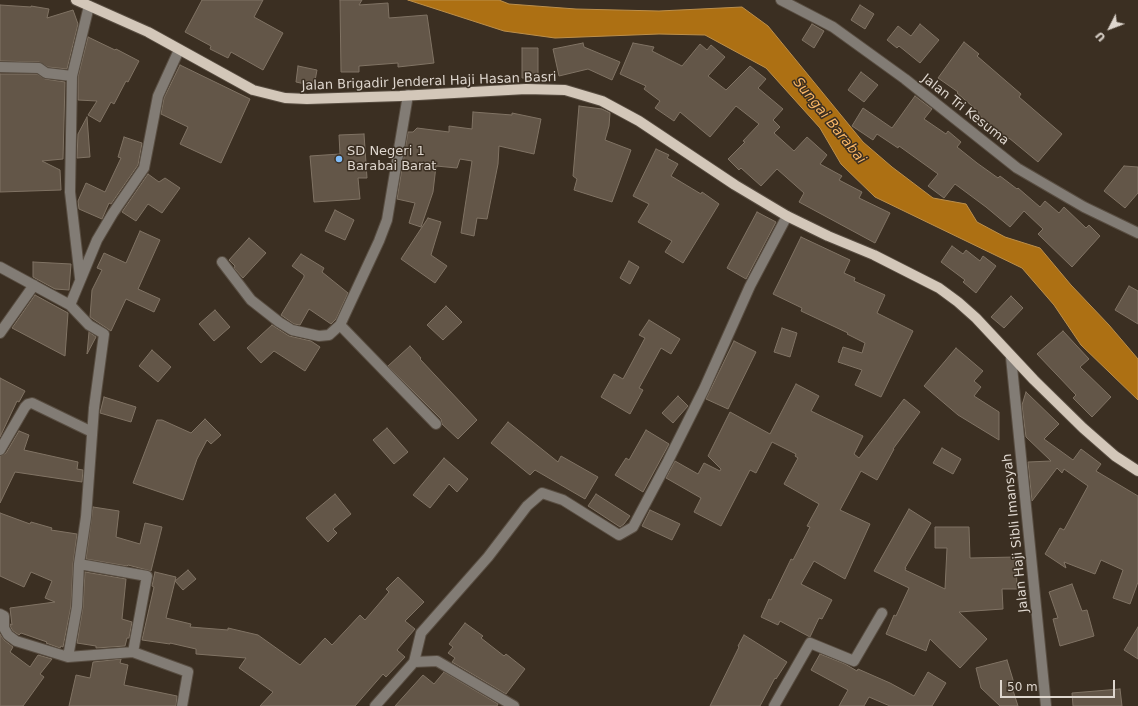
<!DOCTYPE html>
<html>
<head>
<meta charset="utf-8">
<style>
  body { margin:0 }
  #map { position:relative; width:1138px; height:706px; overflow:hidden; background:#3b2f22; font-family:"DejaVu Sans",sans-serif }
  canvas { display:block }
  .north { position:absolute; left:1090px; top:8px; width:40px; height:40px; -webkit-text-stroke:3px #3b2f22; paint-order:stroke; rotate:228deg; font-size:11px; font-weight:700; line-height:16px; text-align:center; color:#ded6ce }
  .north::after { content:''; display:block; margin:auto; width:14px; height:18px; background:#ded6ce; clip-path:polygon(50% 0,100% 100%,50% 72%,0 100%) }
  .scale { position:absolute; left:1000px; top:680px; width:115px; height:18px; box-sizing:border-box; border:2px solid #ded6ce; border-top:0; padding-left:5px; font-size:12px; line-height:14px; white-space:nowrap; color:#ded6ce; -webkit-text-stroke:3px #3b2f22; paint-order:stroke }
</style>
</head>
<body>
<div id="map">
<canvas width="1138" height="706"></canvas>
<div class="north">U</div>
<div class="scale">50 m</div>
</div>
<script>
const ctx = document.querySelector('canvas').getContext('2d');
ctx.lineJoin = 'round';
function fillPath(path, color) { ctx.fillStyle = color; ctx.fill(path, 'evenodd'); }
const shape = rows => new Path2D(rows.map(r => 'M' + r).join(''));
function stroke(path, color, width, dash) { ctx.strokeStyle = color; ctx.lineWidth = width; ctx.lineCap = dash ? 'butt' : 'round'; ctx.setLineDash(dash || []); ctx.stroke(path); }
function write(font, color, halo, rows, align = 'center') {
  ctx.font = font + ' "DejaVu Sans",sans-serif'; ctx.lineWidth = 3; ctx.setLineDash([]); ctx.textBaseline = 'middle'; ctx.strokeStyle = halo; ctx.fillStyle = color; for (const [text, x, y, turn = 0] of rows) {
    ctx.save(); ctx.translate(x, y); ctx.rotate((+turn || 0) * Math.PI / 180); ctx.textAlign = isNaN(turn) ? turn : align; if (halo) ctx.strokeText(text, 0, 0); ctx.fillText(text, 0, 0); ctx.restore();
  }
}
const water = shape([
  [408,0,499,0,509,4,576,9,659,11,742,7,768,26,863,142,892,167,933,198,966,204,977,222,1005,237,1040,248,1071,285,1109,325,1138,359,1138,400,1081,345,1054,305,1022,268,875,197,841,164,820,128,766,68,705,35,659,34,555,38,504,31,408,0]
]);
const building = shape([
  [202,0,263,0,254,17,283,33,263,70,231,52,228,58,210,49,211,46,185,32,202,0],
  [340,0,362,0,359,5,388,3,389,18,427,15,434,63,398,67,398,63,359,66,359,72,341,72,340,0],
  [0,5,31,7,31,6,49,9,47,18,73,10,78,24,67,69,48,67,39,62,0,61,0,5],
  [860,5,874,14,865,29,851,20,860,5],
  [812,24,824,31,814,48,802,40,812,24],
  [920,24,939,40,920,63,899,46,897,48,887,40,898,26,911,36,920,24],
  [88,37,115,50,116,49,139,61,128,82,126,81,114,104,111,102,100,122,88,115,97,101,78,100,78,77,88,37],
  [964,42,979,54,977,56,1021,94,1019,97,1062,134,1038,162,1009,138,1007,140,978,114,979,112,957,93,958,92,938,78,964,42],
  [583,43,584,47,620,62,612,80,588,69,559,76,553,49,583,43],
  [633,43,654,47,652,51,682,66,700,44,707,50,711,45,725,57,708,76,726,90,750,66,766,79,758,88,783,109,773,120,780,127,774,133,794,151,807,137,827,155,820,164,842,176,839,180,862,192,859,198,890,213,875,243,799,202,804,193,777,169,761,186,741,168,739,170,728,159,745,142,743,141,759,124,736,106,710,137,680,112,674,121,655,108,660,101,644,89,646,86,620,74,633,43],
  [522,48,538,48,538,78,522,78,522,48],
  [180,65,250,99,221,163,180,144,188,127,161,114,164,98,180,65],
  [298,66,317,70,314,86,296,82,298,66],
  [861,72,878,85,864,102,848,90,861,72],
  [0,74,37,74,45,79,65,82,63,159,42,161,60,170,61,190,0,192,0,74],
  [915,96,932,109,924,119,946,134,948,131,961,142,957,147,977,163,998,178,1000,176,1017,189,1018,188,1040,207,1045,201,1059,213,1064,207,1086,228,1089,225,1100,236,1072,267,1038,234,1043,229,1024,211,1010,227,986,207,955,184,944,198,928,186,938,174,899,146,898,148,877,134,873,140,852,126,863,108,892,128,915,96],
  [579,106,602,109,610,113,609,126,605,140,631,150,612,202,574,190,577,179,573,176,579,106],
  [473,112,512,115,512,113,541,119,534,154,499,146,498,164,487,219,477,218,474,236,461,233,472,161,460,159,457,168,436,166,433,192,421,227,409,223,415,203,397,199,408,132,413,132,417,128,449,132,449,126,472,129,473,112],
  [87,117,90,157,77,158,78,134,87,117],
  [364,134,367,178,358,178,360,199,314,202,310,156,340,154,339,135,364,134],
  [124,137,142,143,138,165,111,204,109,203,102,219,79,209,78,201,86,183,105,192,121,158,118,157,124,137],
  [656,149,669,155,667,158,678,164,671,176,701,194,702,192,719,204,683,263,665,252,672,241,638,222,649,204,633,196,656,149],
  [1124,166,1138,167,1138,193,1125,208,1104,191,1124,166],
  [148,174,159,182,165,178,180,188,162,213,148,204,136,221,122,212,148,174],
  [335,210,354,220,345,240,325,231,335,210],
  [757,212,776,222,746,279,727,268,757,212],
  [428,218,441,222,431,255,447,266,435,283,401,259,428,218],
  [140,231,160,240,138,289,160,299,154,312,126,299,111,331,90,317,92,290,102,270,97,268,104,253,126,263,140,231],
  [801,237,850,260,844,273,855,278,854,281,885,295,877,313,913,331,881,397,855,385,862,370,838,362,843,347,862,353,865,343,847,334,848,333,801,311,802,308,773,294,801,237],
  [249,238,266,253,243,278,234,268,235,266,229,260,249,238],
  [952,246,963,254,966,250,980,261,983,256,996,266,976,293,963,282,965,280,941,262,952,246],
  [301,254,324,268,322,272,348,293,336,319,331,324,309,309,300,325,294,324,281,315,304,277,304,275,292,266,301,254],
  [629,261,639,267,630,284,620,278,629,261],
  [33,262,71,264,69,290,55,289,33,277,33,262],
  [1129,286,1138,291,1138,324,1115,310,1129,286],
  [35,295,68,313,65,356,12,328,35,295],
  [1011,296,1023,308,1004,328,991,317,1011,296],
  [446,306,462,322,443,340,427,325,446,306],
  [215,310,230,327,214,341,199,324,215,310],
  [649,320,680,339,671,354,661,348,639,388,643,390,630,414,601,397,614,374,623,379,645,338,639,335,649,320],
  [272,325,289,336,311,341,320,347,305,371,274,351,261,363,247,348,272,325],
  [782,328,797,333,790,357,774,352,782,328],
  [1063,331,1089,359,1080,367,1111,397,1092,417,1073,398,1076,395,1037,354,1063,331],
  [89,332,96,337,87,354,89,332],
  [734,341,756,352,728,409,706,399,734,341],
  [410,346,421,358,420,359,477,420,458,439,442,424,441,419,388,366,410,346],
  [956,348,983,371,974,381,981,387,974,396,999,412,999,440,958,415,924,386,956,348],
  [152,350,171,367,158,382,139,366,152,350],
  [0,378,25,391,19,402,17,401,0,437,0,378],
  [796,384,819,396,811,411,863,436,854,454,859,458,904,399,920,412,893,449,894,449,877,480,861,471,840,510,870,524,845,579,814,561,801,584,832,600,822,619,819,618,810,637,780,621,778,625,761,617,769,599,771,600,791,559,793,560,810,527,807,526,819,504,784,484,798,458,795,456,796,454,772,442,756,473,750,470,721,526,694,512,701,498,666,478,675,461,698,474,704,463,720,471,721,469,708,456,730,412,770,434,796,384],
  [1026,392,1059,424,1044,439,1073,460,1081,449,1101,464,1096,471,1138,496,1138,582,1130,604,1113,598,1123,570,1101,560,1095,574,1064,562,1066,568,1045,554,1060,528,1064,530,1088,486,1064,469,1062,473,1057,468,1032,501,1028,462,1051,461,1026,437,1022,405,1026,392],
  [678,396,688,406,673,423,662,413,678,396],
  [104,397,136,407,131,422,100,413,104,397],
  [205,419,221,435,211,444,207,440,197,459,183,500,133,483,157,420,162,420,191,433,205,419],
  [508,422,558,462,561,456,598,477,585,499,535,470,530,475,491,443,508,422],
  [387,428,408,452,394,464,373,440,387,428],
  [646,430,669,444,643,492,615,475,626,458,629,460,646,430],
  [19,431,29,435,24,450,78,462,77,469,83,470,82,482,15,472,0,503,0,456,6,453,19,431],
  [942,448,961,459,953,474,933,463,942,448],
  [444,458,468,479,457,492,449,484,430,508,413,495,444,458],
  [335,494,351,514,333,529,337,533,328,542,306,518,335,494],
  [596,494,630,516,624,524,620,527,588,506,596,494],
  [93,507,119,511,116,537,140,544,145,523,162,527,151,571,128,565,127,566,86,559,93,507],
  [909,509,931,523,905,568,906,568,905,570,945,589,947,548,935,548,935,527,969,527,970,558,1016,557,1017,589,1002,589,1003,609,959,612,987,639,960,668,930,639,926,651,886,634,894,615,896,616,909,588,874,571,909,509],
  [650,510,680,524,672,540,642,526,650,510],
  [0,513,30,524,31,522,52,528,51,530,77,534,73,564,71,606,63,647,61,646,60,648,46,643,47,642,21,633,19,635,13,631,10,626,10,624,12,625,10,608,55,602,45,598,52,581,31,572,24,587,0,576,0,513],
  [188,570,196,579,183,590,175,581,188,570],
  [85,572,126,579,122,619,132,622,129,638,127,638,125,646,96,648,96,646,77,643,83,607,85,572],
  [155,572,176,577,166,618,191,624,190,627,228,630,228,628,258,635,300,665,325,638,332,645,360,615,365,620,389,592,386,589,398,577,424,602,405,621,415,629,397,650,405,657,386,677,383,674,355,706,260,706,273,692,239,668,246,658,196,654,196,649,170,643,170,644,142,640,154,587,152,586,155,572],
  [1072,584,1082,611,1087,610,1094,636,1060,646,1053,619,1058,618,1049,592,1072,584],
  [465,623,483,636,481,638,504,656,506,654,525,669,506,694,452,662,455,658,448,653,453,647,449,644,465,623],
  [1138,627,1138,659,1124,650,1138,627],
  [0,634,4,640,13,647,10,652,30,667,38,655,52,659,40,674,44,677,23,706,0,706,0,634],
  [744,635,787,662,776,679,775,678,760,706,710,706,739,647,738,646,744,635],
  [820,654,845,664,857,671,858,669,890,683,914,696,928,672,946,683,932,706,890,706,869,697,864,706,839,706,848,690,811,670,820,654],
  [121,659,120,663,128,665,124,685,177,696,176,706,69,706,76,675,90,678,93,662,121,659],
  [1007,660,1014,683,1011,684,1018,706,1000,706,981,688,976,668,1007,660],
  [444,672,498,704,497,706,395,706,423,675,434,684,444,672],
  [1120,689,1122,706,1073,706,1072,693,1120,689]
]);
const minor = shape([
  [781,0,833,27,905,79,1017,168,1084,207,1138,233],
  [0,67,39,68,46,73,72,76],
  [408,95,387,220,379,241,340,325,436,424],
  [222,262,251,300,279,322,292,330,319,336,329,335,340,325],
  [0,267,70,305,97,240,113,213,144,168,158,96,179,50],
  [80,278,70,192,72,76,89,6],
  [0,333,34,285],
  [1011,357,1046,706],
  [0,450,25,407,28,404,32,403,92,432],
  [79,564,147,576,133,652],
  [0,614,4,616,4,628,8,635,16,641,68,657,133,652,188,672,182,706],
  [68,657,77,607,79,564,86,517,94,408,104,334,89,325,70,305],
  [414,662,421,633,488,557,527,506,542,493,563,500,619,535,633,527,668,461,704,389,750,286,787,216],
  [375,706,414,662,437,661,514,706],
  [774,706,810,643,854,661,882,613]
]);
const major = shape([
  [76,0,148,32,253,90,285,98,307,99,400,96,526,89,565,90,602,101,639,121,735,185,787,216,828,236,874,255,939,288,958,302,976,318,1034,380,1083,428,1115,456,1138,471]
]);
const markers = [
  [339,159,4,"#80bdfa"]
];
const streetNames = [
  ["Jalan Brigadir Jenderal Haji Hasan Basri",429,82,-2],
  ["Jalan Tri Kesuma",965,110,38],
  ["Jalan Haji Sibli Imansyah",1016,533,-96]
];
const poiNames = [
  ["SD Negeri 1",347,152],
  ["Barabai Barat",347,167]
];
const waterNames = [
  ["Sungai Barabai",829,121,51]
];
fillPath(water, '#ad7013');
stroke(water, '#bc8f4b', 1);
fillPath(building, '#635648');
stroke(building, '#807364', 1);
stroke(minor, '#584d41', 12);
stroke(major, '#584d41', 12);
stroke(minor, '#827c75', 10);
stroke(major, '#d3c7b9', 10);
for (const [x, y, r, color] of markers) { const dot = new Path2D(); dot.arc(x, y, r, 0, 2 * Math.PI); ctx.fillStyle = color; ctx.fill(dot); stroke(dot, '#3b2f22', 1.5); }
write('13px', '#ded6ce', '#3b2f22', streetNames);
write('13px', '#ded6ce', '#3b2f22', poiNames, 'left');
write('italic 14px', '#f7b566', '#3b2f22', waterNames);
</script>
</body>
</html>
